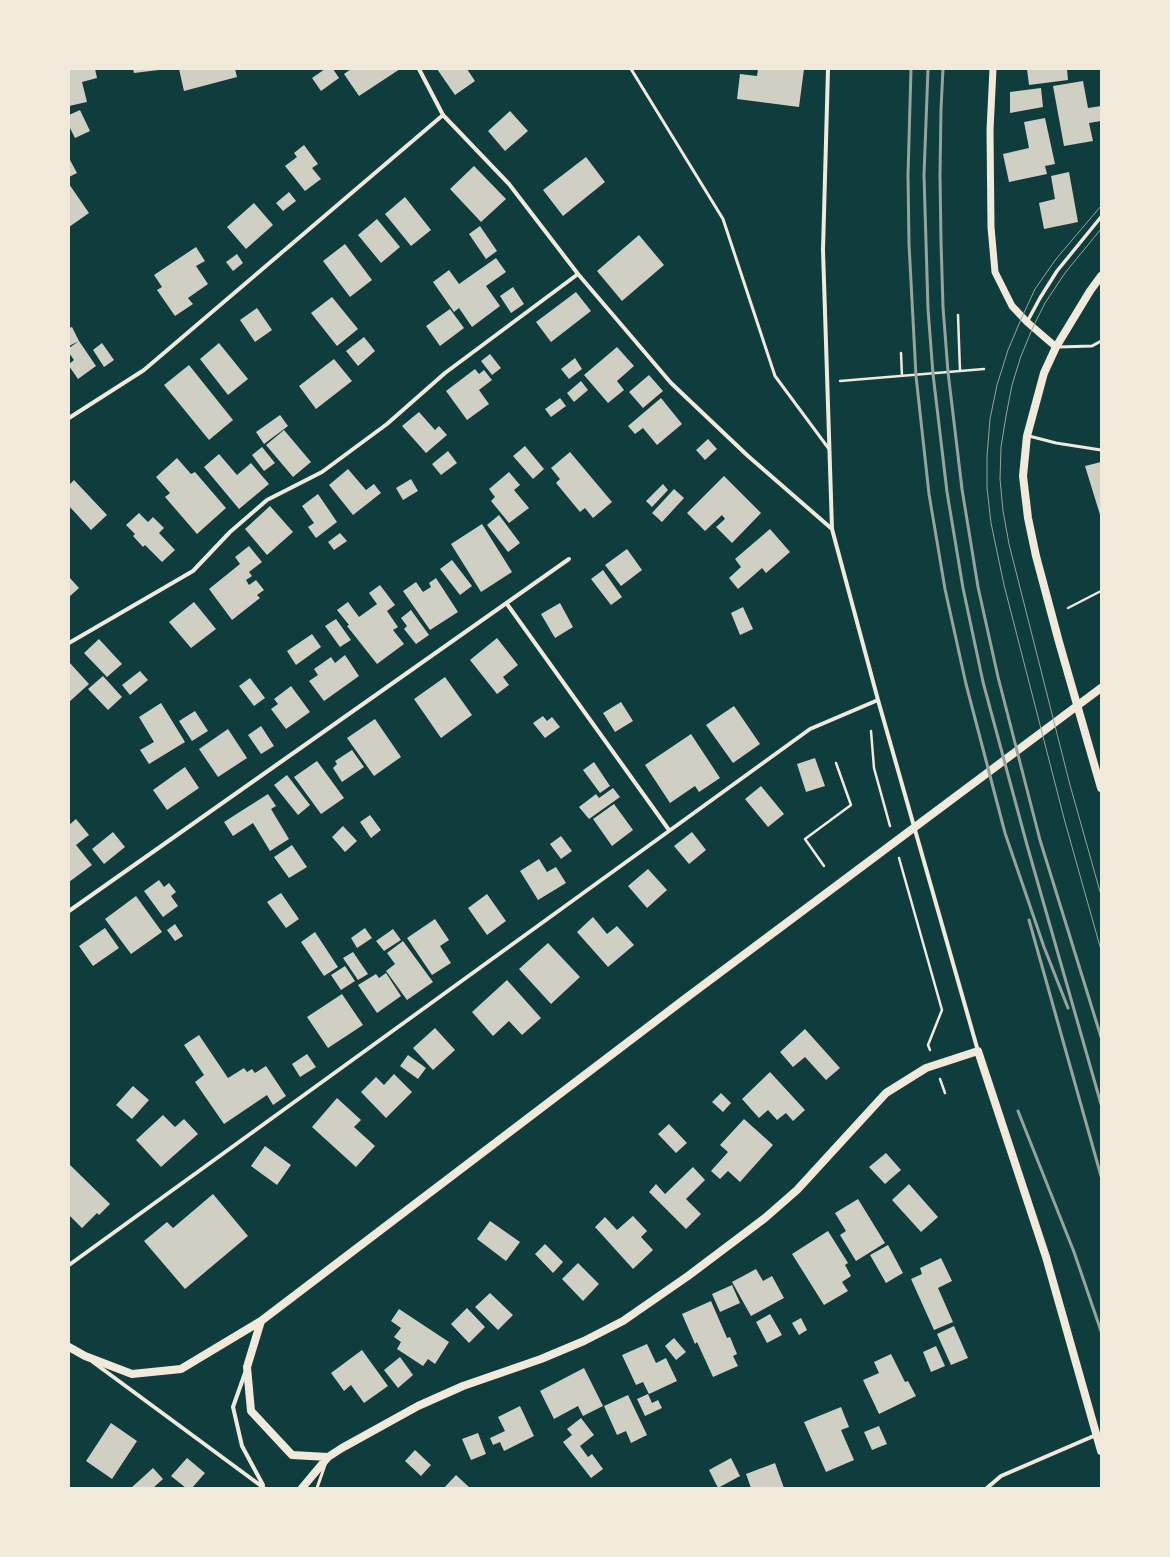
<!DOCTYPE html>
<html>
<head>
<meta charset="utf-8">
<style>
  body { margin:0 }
  #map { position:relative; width:1170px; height:1557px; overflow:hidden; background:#0f3d3e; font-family:Arial,sans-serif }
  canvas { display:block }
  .frame { position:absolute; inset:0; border:70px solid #f1e9da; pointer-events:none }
</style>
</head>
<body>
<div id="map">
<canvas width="1170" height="1557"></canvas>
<div class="frame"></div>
</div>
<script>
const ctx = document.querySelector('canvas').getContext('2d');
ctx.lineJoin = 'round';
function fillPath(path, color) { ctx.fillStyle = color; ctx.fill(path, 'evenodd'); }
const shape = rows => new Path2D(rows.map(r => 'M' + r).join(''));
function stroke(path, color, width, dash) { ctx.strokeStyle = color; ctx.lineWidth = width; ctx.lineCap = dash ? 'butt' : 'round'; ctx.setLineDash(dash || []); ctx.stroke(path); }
const building = shape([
  [69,69,95,69,97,78,82,82,87,102,69,106],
  [133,69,159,69,159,70,134,73],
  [179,69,235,69,237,77,184,91],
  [325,69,333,69,339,78,321,91,312,78],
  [351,69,400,69,359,96,344,74],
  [437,69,467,69,475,81,455,95],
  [758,69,804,69,799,107,737,99,740,74,757,76],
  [1027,69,1067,69,1068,80,1029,85],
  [1083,81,1088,108,1101,106,1101,121,1089,123,1093,141,1064,146,1053,86],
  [1041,88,1043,107,1010,113,1010,92],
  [80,110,90,131,75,138,69,126,69,115],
  [510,111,528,131,505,151,488,131],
  [1045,118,1055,164,1045,166,1047,174,1009,182,1003,154,1029,148,1024,122],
  [304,145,318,164,312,168,321,179,305,191,285,166,297,157,294,153],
  [586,157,605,182,563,216,543,190],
  [69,158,77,173,69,177],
  [474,166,506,199,481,222,450,189],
  [1069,172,1078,222,1044,229,1039,203,1055,199,1051,176],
  [69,184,89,213,69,227],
  [289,192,296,201,283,211,276,203],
  [405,197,431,230,411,246,385,214],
  [254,203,273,225,246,249,227,227],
  [377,219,400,247,381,263,358,235],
  [480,226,497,251,486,259,469,234],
  [639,235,664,265,622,301,597,271],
  [345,244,372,280,350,297,323,261],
  [196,247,205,261,196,266,208,284,188,298,193,304,175,316,157,290,162,287,154,275],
  [237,254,243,263,233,271,226,262],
  [496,258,506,272,486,286,500,306,472,327,459,308,454,312,433,282,449,270,459,284],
  [513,287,524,304,511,313,500,296],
  [576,292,591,311,551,342,536,322],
  [332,297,358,329,337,346,311,313],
  [257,308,272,330,255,342,240,320],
  [450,309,464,328,440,346,426,326],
  [72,327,79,341,96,366,78,379,69,366,69,364,74,360,69,353,69,348,79,341,69,346,69,328],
  [364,337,375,351,358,366,346,351],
  [102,343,114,360,104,367,93,350],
  [219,343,248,379,228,395,200,359],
  [617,347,634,366,617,381,624,390,608,403,584,375],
  [490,354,501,368,492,375,481,361],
  [575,358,582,369,569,379,561,369],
  [334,359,352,381,316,409,299,386],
  [189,365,233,420,209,440,164,385],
  [475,369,479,374,484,370,492,380,479,390,489,404,467,420,446,391],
  [649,375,663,391,643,408,629,392],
  [581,381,588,390,574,402,567,393],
  [560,398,566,406,551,417,545,409],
  [661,398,682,424,657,445,643,428,635,434,628,426],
  [419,412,435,430,439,426,447,435,426,453,402,426],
  [280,415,288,426,264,444,256,432],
  [284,430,311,462,293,477,266,445],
  [708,439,717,449,705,460,696,450],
  [525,446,544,469,533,479,513,456],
  [262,447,275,463,264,471,252,455],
  [448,451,457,463,441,475,432,464],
  [570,452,612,502,593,518,585,508,580,512,556,483,560,479,551,468],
  [219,454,237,475,251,463,269,484,239,509,204,467],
  [177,458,191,474,195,472,226,508,197,534,165,497,170,493,156,477],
  [1101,462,1101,518,1085,466],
  [348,469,366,490,374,484,381,493,353,515,329,485],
  [509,472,520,485,514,490,529,508,509,523,491,501,495,497,489,489],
  [724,476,761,513,732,543,716,527,725,519,722,515,705,531,687,513],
  [411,479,418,491,403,500,396,488],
  [74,480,107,515,91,530,69,506,69,485],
  [663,484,668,490,652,507,646,501],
  [674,489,684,498,662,522,652,513],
  [318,494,337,522,316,538,308,527,314,523,302,506],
  [270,506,293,532,267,555,245,529],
  [139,513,148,522,153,517,164,528,159,533,175,550,162,562,145,545,143,547,133,536,135,534,126,525],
  [499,515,520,543,508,552,487,525],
  [482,524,512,572,481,592,451,544],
  [770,529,790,552,766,573,762,568,738,589,729,578,741,567,735,559],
  [340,533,347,541,334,550,328,542],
  [249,546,262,562,249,572,252,576,246,580,249,585,256,580,264,590,257,595,260,598,232,620,209,589,240,564,235,557],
  [627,549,642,570,621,586,605,565],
  [452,560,472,586,460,595,440,569],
  [603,570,622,597,611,605,591,579],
  [69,577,79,588,69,597],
  [436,578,458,612,430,630,403,591,416,582,423,592,431,587,429,583],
  [380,585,395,605,387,611,398,627,393,630,404,644,377,664,347,626,349,625,337,610,348,602,359,617,377,604,369,593],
  [194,602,216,629,191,648,169,622],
  [560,603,573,627,555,638,541,614],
  [743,607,753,629,740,635,731,613],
  [411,610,429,635,416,644,404,629,407,626,401,618],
  [336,619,351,640,340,647,325,626],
  [312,634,321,647,296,665,287,651],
  [497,638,518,665,503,677,509,685,497,694,470,660],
  [99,639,122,664,107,677,84,653],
  [345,655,359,676,324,701,309,681,318,675,314,669,331,657,335,663],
  [69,662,89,684,69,702],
  [140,671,148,680,130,695,122,685],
  [103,676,122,697,108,710,88,689],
  [445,677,472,715,441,738,414,699],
  [250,678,265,698,254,706,239,686],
  [291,686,310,712,286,729,271,709,278,704,274,699],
  [621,702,633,721,615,732,603,713],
  [161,703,185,742,149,764,140,750,154,742,139,717],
  [734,706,760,744,733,763,706,725],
  [195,711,208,731,192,741,179,721],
  [543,716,547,721,552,717,560,727,545,738,533,723],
  [375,719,401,757,374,776,347,738],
  [261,726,274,746,261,754,248,735],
  [228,729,247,758,218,777,199,749],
  [691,734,720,778,699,792,695,786,670,803,645,765],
  [352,750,364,767,342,782,333,768,337,764,335,761],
  [815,758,825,786,806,792,797,764],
  [317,761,344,798,321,814,294,777],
  [594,762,610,786,600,793,583,770],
  [185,767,199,788,167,810,153,790],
  [287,775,310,805,298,815,274,785],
  [761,786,784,814,768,827,745,799],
  [613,788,620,797,589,819,579,807,596,794,599,798],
  [268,794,276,806,271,809,289,839,270,851,253,823,233,836,224,822],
  [614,804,633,830,612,846,593,819],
  [370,815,381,830,371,838,360,822],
  [76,819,89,835,76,845,92,865,69,882,69,825],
  [343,826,357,841,345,852,332,837],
  [113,832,125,847,104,864,92,849],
  [692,832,706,850,689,864,674,846],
  [561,836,572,851,561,859,550,844],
  [292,845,307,867,289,878,274,857],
  [539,859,547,872,556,867,566,883,538,900,520,871],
  [648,869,667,890,647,908,628,886],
  [159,880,164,887,169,883,176,892,171,896,178,906,163,917,144,891],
  [281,893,299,919,286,928,267,902],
  [487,894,506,921,487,935,468,908],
  [136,896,162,932,131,954,105,919],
  [593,917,607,934,617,926,634,945,608,967,577,932],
  [435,919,449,940,440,946,451,963,432,975,407,938],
  [175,924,183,936,175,941,167,930],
  [105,928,119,948,93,966,79,946],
  [365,928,372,938,357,948,351,938],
  [393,929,401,940,384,951,376,941],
  [315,932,338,967,324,976,301,942],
  [403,941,433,982,407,1000,386,971,395,964,387,953],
  [548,943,580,977,551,1004,519,969],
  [353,952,368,974,358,980,343,958],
  [345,966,355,981,341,990,331,975],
  [386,973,401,996,377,1013,358,985,376,974,379,978],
  [507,980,541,1018,522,1035,509,1021,493,1036,472,1012],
  [342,994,363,1025,328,1048,307,1017],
  [435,1028,455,1050,433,1070,413,1048],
  [805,1029,840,1068,826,1080,805,1057,793,1067,780,1052],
  [199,1035,228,1078,244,1068,247,1072,252,1069,255,1073,266,1066,286,1096,273,1105,267,1095,224,1124,195,1082,204,1075,184,1045],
  [307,1054,316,1067,300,1077,292,1064],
  [408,1055,426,1068,418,1079,400,1066],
  [770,1072,805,1110,793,1121,786,1113,777,1120,768,1110,759,1118,742,1099],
  [394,1074,412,1092,386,1118,361,1092,376,1077,384,1085],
  [133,1086,149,1100,132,1119,116,1105],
  [721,1093,731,1103,723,1112,712,1102],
  [337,1098,361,1120,354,1127,375,1146,356,1167,312,1127],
  [163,1115,175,1127,184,1119,198,1134,161,1167,136,1140],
  [744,1119,773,1145,740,1182,728,1171,720,1179,711,1171,728,1152,720,1145],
  [669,1124,687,1143,676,1153,658,1134],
  [265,1146,291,1165,277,1185,251,1166],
  [886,1153,901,1170,885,1184,869,1167],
  [69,1164,110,1204,99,1215,97,1213,82,1228,69,1215],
  [693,1167,705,1180,686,1199,701,1214,686,1229,649,1192,656,1184,665,1194],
  [909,1184,938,1217,921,1232,892,1200],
  [213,1194,248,1236,185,1289,144,1241,167,1222,173,1228],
  [858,1199,885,1243,856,1261,840,1235,846,1231,835,1213],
  [633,1216,647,1231,641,1237,653,1250,633,1269,595,1227,605,1217,617,1230],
  [490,1221,520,1242,506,1261,477,1239],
  [828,1231,848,1263,845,1265,851,1276,842,1282,848,1291,824,1305,792,1254],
  [545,1244,563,1262,553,1273,535,1254],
  [888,1245,903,1273,886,1283,870,1255],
  [941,1258,952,1281,938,1288,953,1322,934,1330,911,1279,922,1274,920,1268],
  [578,1263,599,1284,583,1301,562,1279],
  [756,1269,763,1281,772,1276,784,1298,751,1316,732,1282],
  [732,1285,740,1303,720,1312,712,1294],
  [490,1293,513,1315,498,1330,475,1307],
  [711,1301,727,1338,730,1337,737,1354,733,1356,738,1366,713,1377,697,1342,695,1344,682,1314],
  [467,1308,485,1327,469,1343,451,1324],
  [399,1309,449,1342,435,1364,428,1359,423,1366,397,1349,401,1342,394,1337,401,1328,391,1321],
  [770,1314,782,1335,767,1343,756,1322],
  [801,1318,807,1330,799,1335,792,1323],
  [954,1326,968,1358,951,1365,937,1334],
  [674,1338,686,1352,676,1360,665,1346],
  [647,1344,656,1363,666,1358,677,1381,649,1394,643,1382,636,1385,622,1355],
  [936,1346,945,1366,931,1372,923,1352],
  [362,1350,388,1386,364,1403,351,1385,344,1391,331,1373],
  [891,1354,905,1382,908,1381,916,1396,879,1414,863,1380,879,1373,874,1362],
  [400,1357,413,1375,398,1388,384,1370],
  [584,1368,603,1406,583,1416,578,1406,554,1419,540,1391],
  [648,1394,652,1403,658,1400,662,1408,645,1416,637,1399],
  [628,1395,647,1435,631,1443,626,1431,617,1435,604,1406],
  [520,1406,534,1436,504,1451,500,1442,493,1445,490,1438,505,1431,498,1417],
  [841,1407,849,1427,841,1430,854,1460,826,1472,804,1422],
  [581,1418,594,1435,580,1446,588,1457,592,1454,603,1469,591,1478,563,1442,572,1435,567,1429],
  [111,1423,137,1441,112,1479,86,1461],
  [879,1426,887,1444,872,1450,864,1432],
  [478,1433,486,1454,471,1460,462,1439],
  [415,1450,431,1465,421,1476,405,1461],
  [187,1458,205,1473,192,1488,186,1488,171,1476],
  [731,1458,740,1476,718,1488,709,1470],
  [775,1463,784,1488,751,1488,746,1474],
  [153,1468,163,1479,153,1488,131,1488],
  [456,1475,470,1488,444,1488]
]);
const path = shape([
  [958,315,960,371],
  [901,353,902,376],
  [840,381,984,369],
  [1068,608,1101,591],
  [871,731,874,768,890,826],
  [899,858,942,1010,928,1045,930,1050],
  [824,866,805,839,851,805,836,763],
  [940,1079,945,1093]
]);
const service = shape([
  [631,69,723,219,775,376,829,449],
  [1058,347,1092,346,1101,341],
  [1029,436,1056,443,1101,450],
  [317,1488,325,1465]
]);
const pedestrian = shape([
  [1027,322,1040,298,1057,271,1101,217]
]);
const minor = shape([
  [419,69,443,115,509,184,578,274,671,383,748,456,832,529],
  [828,69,823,250,832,529,878,700,978,1051],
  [69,418,144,370,443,115],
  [507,604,669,830],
  [69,643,193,571,230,532,267,500,322,472,387,424,445,373,578,274],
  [69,911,569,559],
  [69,1265,810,729,878,700],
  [93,1362,264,1488],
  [245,1373,233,1407,242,1446,263,1485],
  [987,1488,1001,1476,1096,1435]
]);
const tertiary = shape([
  [993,69,990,130,991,227,995,272,1012,306,1027,322,1056,347]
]);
const secondary = shape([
  [1101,276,1090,291,1056,347,1044,373,1027,436,1023,476,1028,518,1036,556,1059,642,1101,788],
  [261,1321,686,998,1101,688],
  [69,1347,85,1356,132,1374,181,1369,261,1321,247,1367,251,1411,292,1455,328,1457],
  [302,1488,328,1457,342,1448,418,1406,463,1386,541,1359,584,1341,623,1321,688,1276,765,1218,797,1190,886,1093,926,1068,978,1051,1046,1257,1101,1451]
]);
const tram = shape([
  [1101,206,1056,259,1035,289,1022,317,1008,350,997,385,990,419,987,456,987,488,991,523,1004,585,1065,822,1101,950],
  [1101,229,1065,273,1045,303,1033,327,1021,356,1012,385,1006,416,1001,447,1000,479,1003,511,1009,544,1070,785,1101,895]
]);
const rail = shape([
  [911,69,908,175,909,244,916,376,929,494,945,589,966,684,1005,833,1044,947,1068,1008],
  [928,69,924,175,928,309,933,374,947,492,963,588,983,682,1027,845,1101,1104],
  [943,69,941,109,940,175,941,241,943,307,948,372,962,489,978,587,998,677,1040,840,1101,1037],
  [1029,920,1101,1176],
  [1018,1111,1074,1252,1101,1331]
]);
fillPath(building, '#cfcfc3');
stroke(path, '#f1e9da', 2.5);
stroke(service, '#f1e9da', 3);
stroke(pedestrian, '#f1e9da', 3.5);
stroke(minor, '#f1e9da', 4);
stroke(tertiary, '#f1e9da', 7);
stroke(secondary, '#f1e9da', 8);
stroke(tram, '#97a49c', 1);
stroke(rail, '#97a49c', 3);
</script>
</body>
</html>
